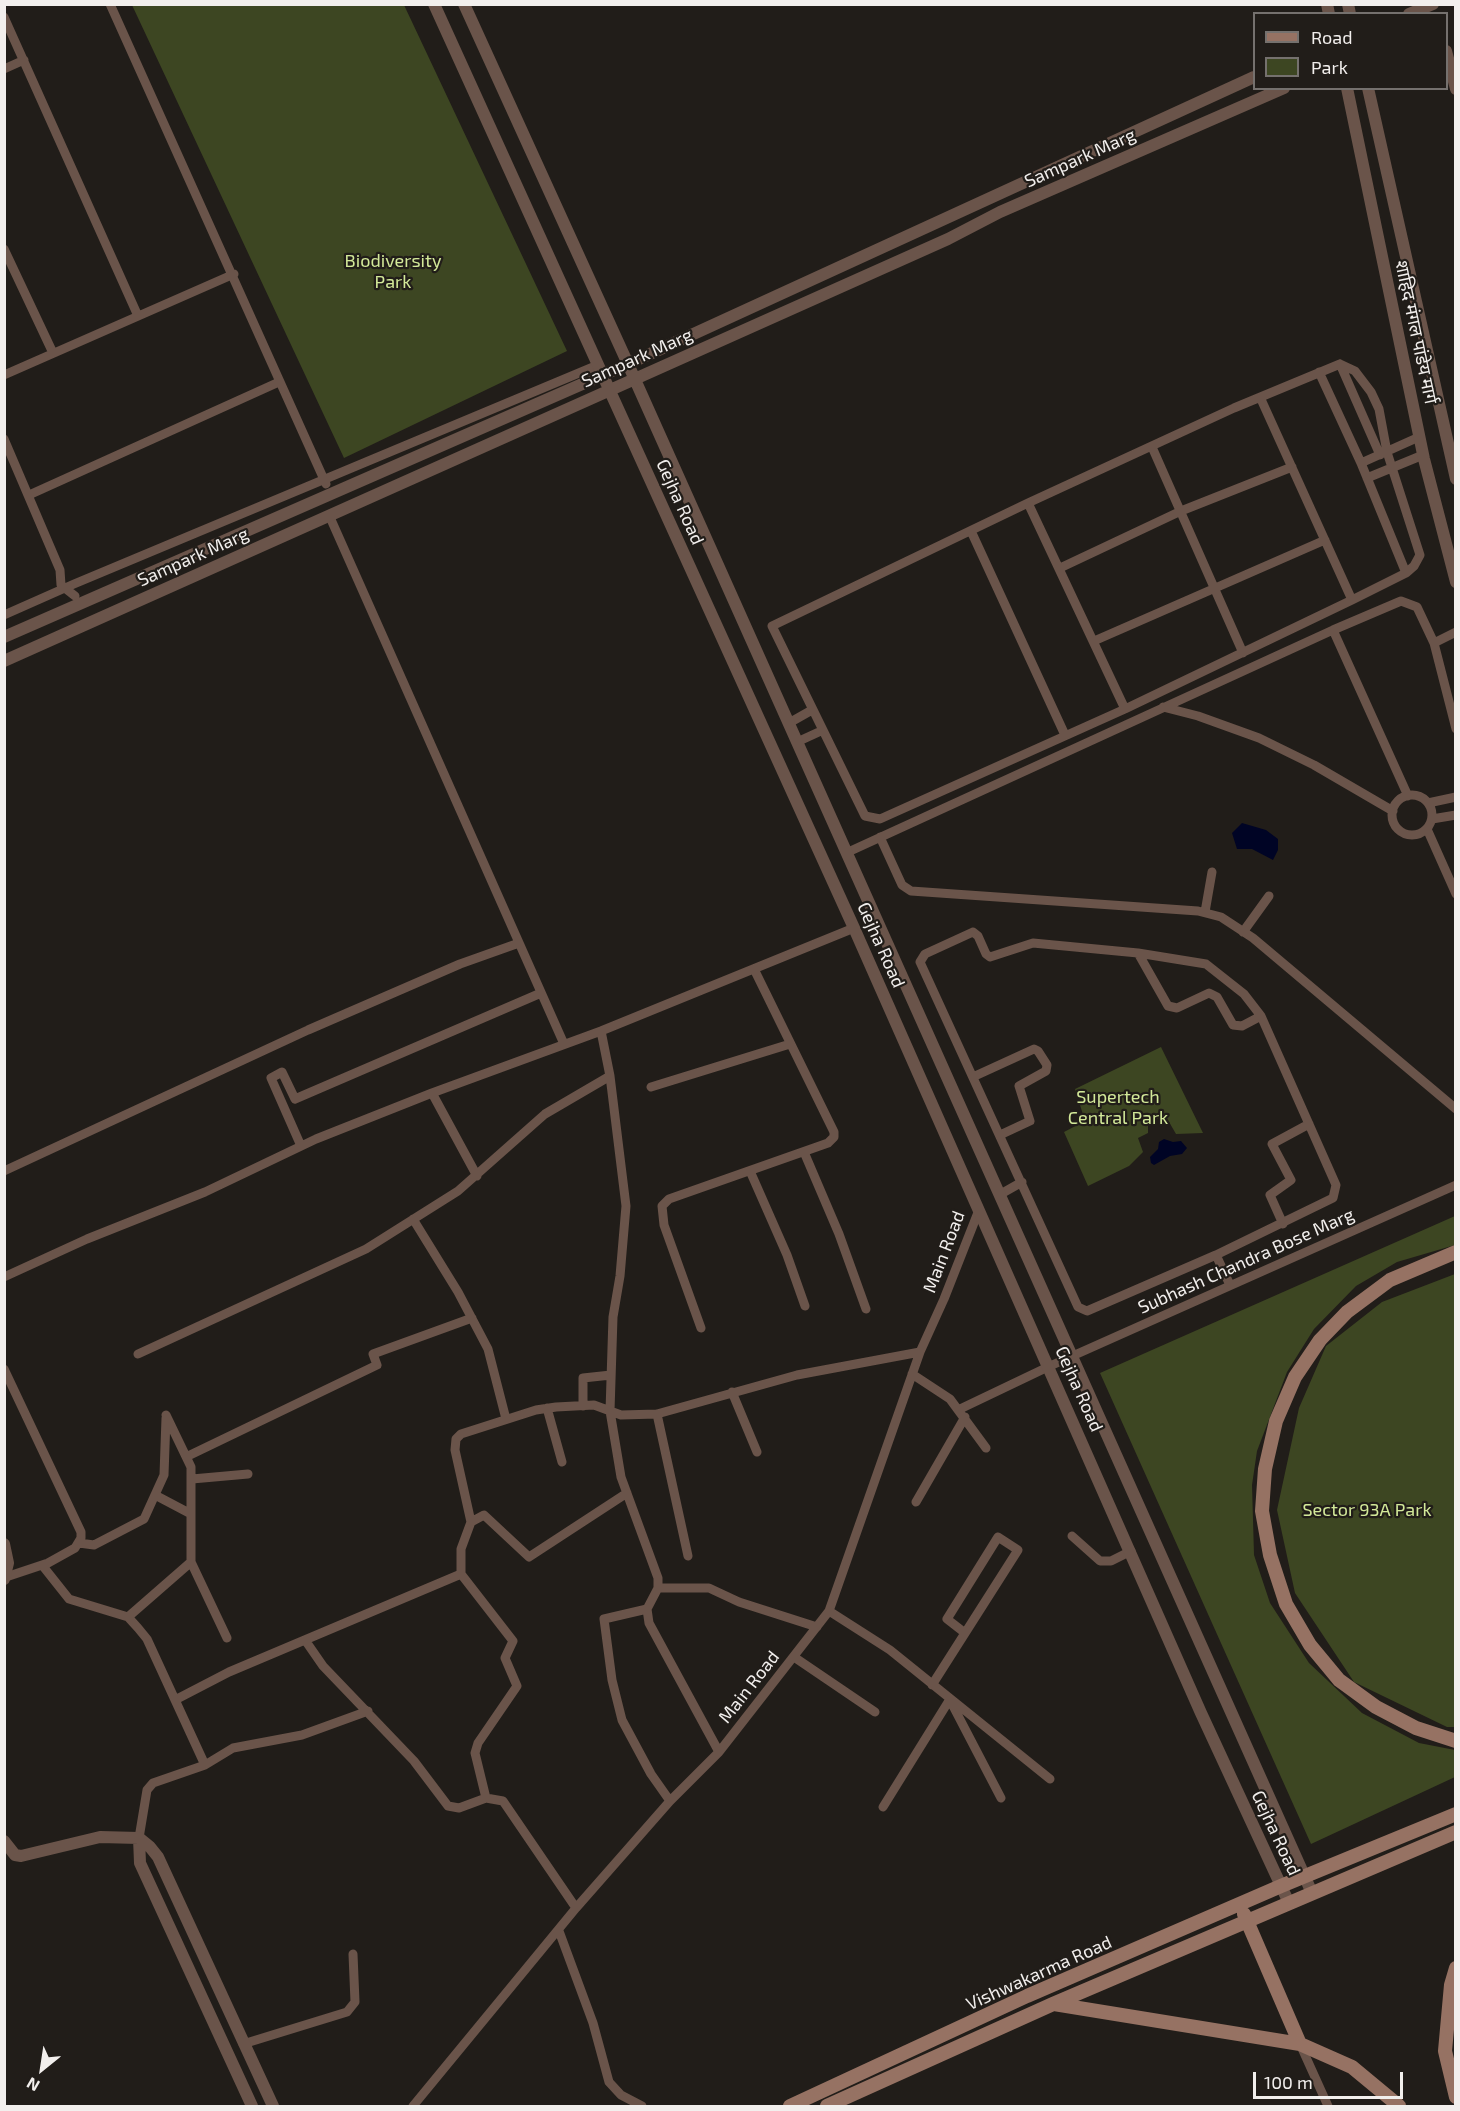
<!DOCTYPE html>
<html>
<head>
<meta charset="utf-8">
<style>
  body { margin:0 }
  #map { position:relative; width:1460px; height:2111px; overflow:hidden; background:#211d19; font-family:"Exo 2",sans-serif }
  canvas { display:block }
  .frame { position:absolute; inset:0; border:6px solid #f2efed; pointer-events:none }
  .legend { position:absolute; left:1253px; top:12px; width:195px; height:78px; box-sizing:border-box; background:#211d19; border:2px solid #75716e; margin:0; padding:8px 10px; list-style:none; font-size:18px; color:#f2efed }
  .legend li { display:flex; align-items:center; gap:12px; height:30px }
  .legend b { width:30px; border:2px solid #75716e }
  .north { position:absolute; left:12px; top:2039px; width:60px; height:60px; -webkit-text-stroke:4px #211d19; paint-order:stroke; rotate:210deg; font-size:16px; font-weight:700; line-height:24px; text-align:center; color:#f2efed }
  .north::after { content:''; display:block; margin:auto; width:21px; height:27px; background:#f2efed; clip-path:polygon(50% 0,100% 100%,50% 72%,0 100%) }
  .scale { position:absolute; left:1253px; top:2072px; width:150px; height:27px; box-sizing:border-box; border:3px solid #f2efed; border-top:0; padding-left:8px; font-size:18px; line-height:21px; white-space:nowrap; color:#f2efed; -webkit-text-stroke:4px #211d19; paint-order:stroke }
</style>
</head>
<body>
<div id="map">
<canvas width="1460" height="2111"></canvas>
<div class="frame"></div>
<ul class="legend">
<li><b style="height:8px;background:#967263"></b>Road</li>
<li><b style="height:16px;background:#3d4622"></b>Park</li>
</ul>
<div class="north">N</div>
<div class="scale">100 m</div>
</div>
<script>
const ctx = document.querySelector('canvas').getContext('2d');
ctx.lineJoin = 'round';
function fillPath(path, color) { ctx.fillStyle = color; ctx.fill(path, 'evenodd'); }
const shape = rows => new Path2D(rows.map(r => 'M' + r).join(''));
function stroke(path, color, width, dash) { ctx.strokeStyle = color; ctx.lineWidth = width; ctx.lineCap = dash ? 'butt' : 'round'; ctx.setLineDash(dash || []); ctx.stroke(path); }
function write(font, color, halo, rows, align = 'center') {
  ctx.font = font + ' "Exo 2","Noto Sans Devanagari",sans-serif'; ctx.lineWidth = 4.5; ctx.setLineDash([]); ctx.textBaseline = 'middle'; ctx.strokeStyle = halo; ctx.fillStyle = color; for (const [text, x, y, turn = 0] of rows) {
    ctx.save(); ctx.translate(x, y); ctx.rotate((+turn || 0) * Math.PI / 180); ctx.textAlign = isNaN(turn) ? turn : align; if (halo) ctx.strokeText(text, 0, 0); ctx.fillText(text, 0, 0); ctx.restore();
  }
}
const green = shape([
  [132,5,404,5,567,351,344,458],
  [1161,1047,1203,1133,1176,1134,1165,1115,1148,1124,1148,1133,1138,1138,1143,1152,1129,1166,1088,1186,1064,1132,1085,1121,1075,1089],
  [1455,1216,1455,1245,1397,1262,1356,1286,1314,1329,1287,1372,1257,1451,1252,1485,1254,1555,1270,1603,1309,1663,1362,1713,1419,1743,1455,1750,1455,1777,1311,1844,1100,1373],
  [1455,1274,1456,1727,1447,1727,1354,1682,1295,1593,1277,1510,1299,1408,1326,1346,1382,1302]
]);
const water = shape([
  [1242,823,1266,830,1278,839,1278,850,1273,860,1252,849,1237,849,1232,833],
  [1164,1139,1173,1142,1181,1141,1187,1148,1182,1154,1170,1156,1154,1165,1151,1163,1150,1157,1158,1149,1159,1142]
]);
const minor = shape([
  [110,4,326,484],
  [4,17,138,316],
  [4,69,24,60],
  [4,249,53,353],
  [1340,364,1355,371,1371,392,1379,409,1387,452,1420,555,1414,566,1406,573,1352,600,1125,709,880,819,865,816,772,626,1028,503,1234,408,1340,364],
  [1340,364,1380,455],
  [1319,372,1361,463,1406,573],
  [4,375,234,274],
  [1260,397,1352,600],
  [4,439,60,570,61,585,75,596],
  [1152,447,1243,653],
  [1361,463,1419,437],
  [1367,478,1423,455],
  [29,495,279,382],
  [1028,503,1125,709],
  [329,515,564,1044],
  [971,531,1065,735],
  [1060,568,1181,511,1292,467],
  [4,615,74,584,598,365],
  [1333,630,1408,796],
  [1094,641,1325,540],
  [1434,643,1456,632],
  [1163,707,1198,716,1259,738,1314,765,1393,811],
  [789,723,812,710],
  [797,742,821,731],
  '1392 815a20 20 0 1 1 40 0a20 20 0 1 1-40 0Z',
  [1428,803,1456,797],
  [1432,819,1456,815],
  [1427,829,1456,894],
  [880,837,902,885,911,891,1198,911,1221,917,1253,938,1456,1109],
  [846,853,1333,630,1401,601,1417,607,1434,643,1456,729],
  [1205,912,1212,872],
  [973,932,978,936,986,954,990,957,1033,943,1138,953,1168,1006,1177,1008,1209,993,1217,997,1233,1025,1242,1026,1261,1016,1336,1185,1333,1198,1216,1255,1087,1311,1078,1307,920,962,925,954,973,932],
  [1243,932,1269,896],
  [1138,953,1206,964,1244,994,1261,1016],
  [601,1031,610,1076,626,1206,620,1276,613,1317,610,1411,621,1477,658,1578,658,1588,647,1609,649,1623,719,1752],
  [975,1076,1034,1049,1038,1051,1047,1065,1046,1071,1019,1086,1030,1121,1000,1135],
  [651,1087,790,1044],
  [432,1093,477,1176],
  [301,1146,271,1078,282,1072,295,1099,541,993],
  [804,1152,839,1234,866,1309],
  [4,1171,308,1030,460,964,519,943],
  [750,1171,787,1255,805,1306],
  [999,1195,1022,1182],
  [413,1219,458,1292,488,1349,506,1419],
  [1283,1224,1270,1195,1291,1180,1272,1144,1309,1124],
  [1216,1255,1230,1285],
  [4,1277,87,1239,205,1192,316,1139,432,1093,601,1031,854,928],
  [701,1328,664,1225,662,1206,669,1199,828,1143,834,1137,834,1132,755,971],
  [138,1354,366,1249,458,1191,545,1114,610,1076],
  [4,1369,81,1532,81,1538,75,1548,48,1563,6,1577],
  [912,1374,950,1399,986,1448],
  [732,1392,757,1452],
  [583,1406,583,1378,611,1375],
  [547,1408,562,1462],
  [960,1409,1050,1366,1456,1185],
  [657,1414,688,1556],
  [166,1415,191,1467,191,1562,227,1638],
  [188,1456,377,1365,373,1354,472,1318],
  [192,1479,248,1474],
  [155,1495,191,1514],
  [916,1502,965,1417],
  [471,1522,484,1515,529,1557,627,1493],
  [1072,1536,1100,1561,1111,1561,1131,1551],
  [79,1543,94,1545,144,1519,164,1475,166,1418],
  [42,1565,69,1599,128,1617,138,1628,147,1639,205,1765],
  [658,1588,709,1588,739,1602,817,1627],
  [647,1609,604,1619,612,1680,622,1720,651,1774,670,1801],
  [829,1611,890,1650,1050,1779],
  [128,1617,191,1562],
  [305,1640,323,1666,414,1761,448,1806,459,1808,486,1798,503,1801,576,1908],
  [794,1657,875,1712],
  [932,1685,1018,1550,998,1537,947,1619,965,1633],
  [175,1700,229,1672,461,1574],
  [952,1704,1001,1798],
  [486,1798,475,1753,478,1743,517,1686,505,1658,513,1641,461,1574,461,1549,471,1522,455,1450,456,1439,461,1434,536,1410,556,1407,594,1405,621,1415,657,1414,797,1375,920,1352],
  [883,1807,950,1699],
  [139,1838,147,1790,153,1783,205,1765,233,1748,302,1735,368,1711],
  [559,1931,593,2023,609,2082,621,2095,642,2106],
  [243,2044,347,2012,355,2002,353,1954],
  [1300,2044,1328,2106],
  [413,2106,576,1908,670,1801,719,1752,829,1611,920,1352,944,1299,979,1210]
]);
const tertiary = shape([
  [434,4,854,928,1201,1713,1289,1903],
  [464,4,628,364,1312,1893],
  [1327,4,1329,14],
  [1348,4,1350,14],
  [1409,14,1433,4],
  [1446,51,1456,89],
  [1347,88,1424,459,1456,582],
  [1368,88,1456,479],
  [4,637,628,364,1254,77],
  [4,661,948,239,1000,212,1284,88],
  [4,1544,8,1563,4,1579],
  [139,1838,140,1863,252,2106],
  [4,1841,15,1855,21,1856,100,1837,139,1838,150,1847,158,1857,273,2106]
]);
const secondary = shape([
  [1456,1252,1390,1280,1347,1312,1320,1340,1295,1377,1276,1421,1265,1469,1262,1511,1270,1555,1286,1604,1310,1645,1339,1680,1376,1707,1416,1728,1456,1741],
  [1244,1914,1300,2044],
  [1456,1968,1451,1985,1445,2051,1456,2097],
  [1054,2004,1300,2044,1352,2067,1399,2106],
  [790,2106,1027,1996,1281,1886,1456,1814],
  [827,2106,1053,2004,1456,1832]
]);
const streetNames = [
  ["Sampark Marg",1080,158,-24],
  ["शाहिद मंगल पांडेय मार्ग",1416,332,78],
  ["Sampark Marg",637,358,-24],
  ["Gejha Road",680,502,66],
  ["Sampark Marg",193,557,-24],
  ["Gejha Road",881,945,66],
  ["Main Road",944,1252,-69],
  ["Subhash Chandra Bose Marg",1246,1261,-24],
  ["Gejha Road",1079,1389,66],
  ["Main Road",749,1687,-52],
  ["Gejha Road",1276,1833,65],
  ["Vishwakarma Road",1039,1973,-24]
];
const parkNames = [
  ["Biodiversity",393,261],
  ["Park",393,282],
  ["Supertech",1118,1097],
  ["Central Park",1118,1118],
  ["Sector 93A Park",1367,1510]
];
fillPath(green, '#3d4622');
fillPath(water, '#000425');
stroke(minor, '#6a544a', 9);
stroke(tertiary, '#6a544a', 12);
stroke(secondary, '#967263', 14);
write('18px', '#f2efed', '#211d19', streetNames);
write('18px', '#d3e999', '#211d19', parkNames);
</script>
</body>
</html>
